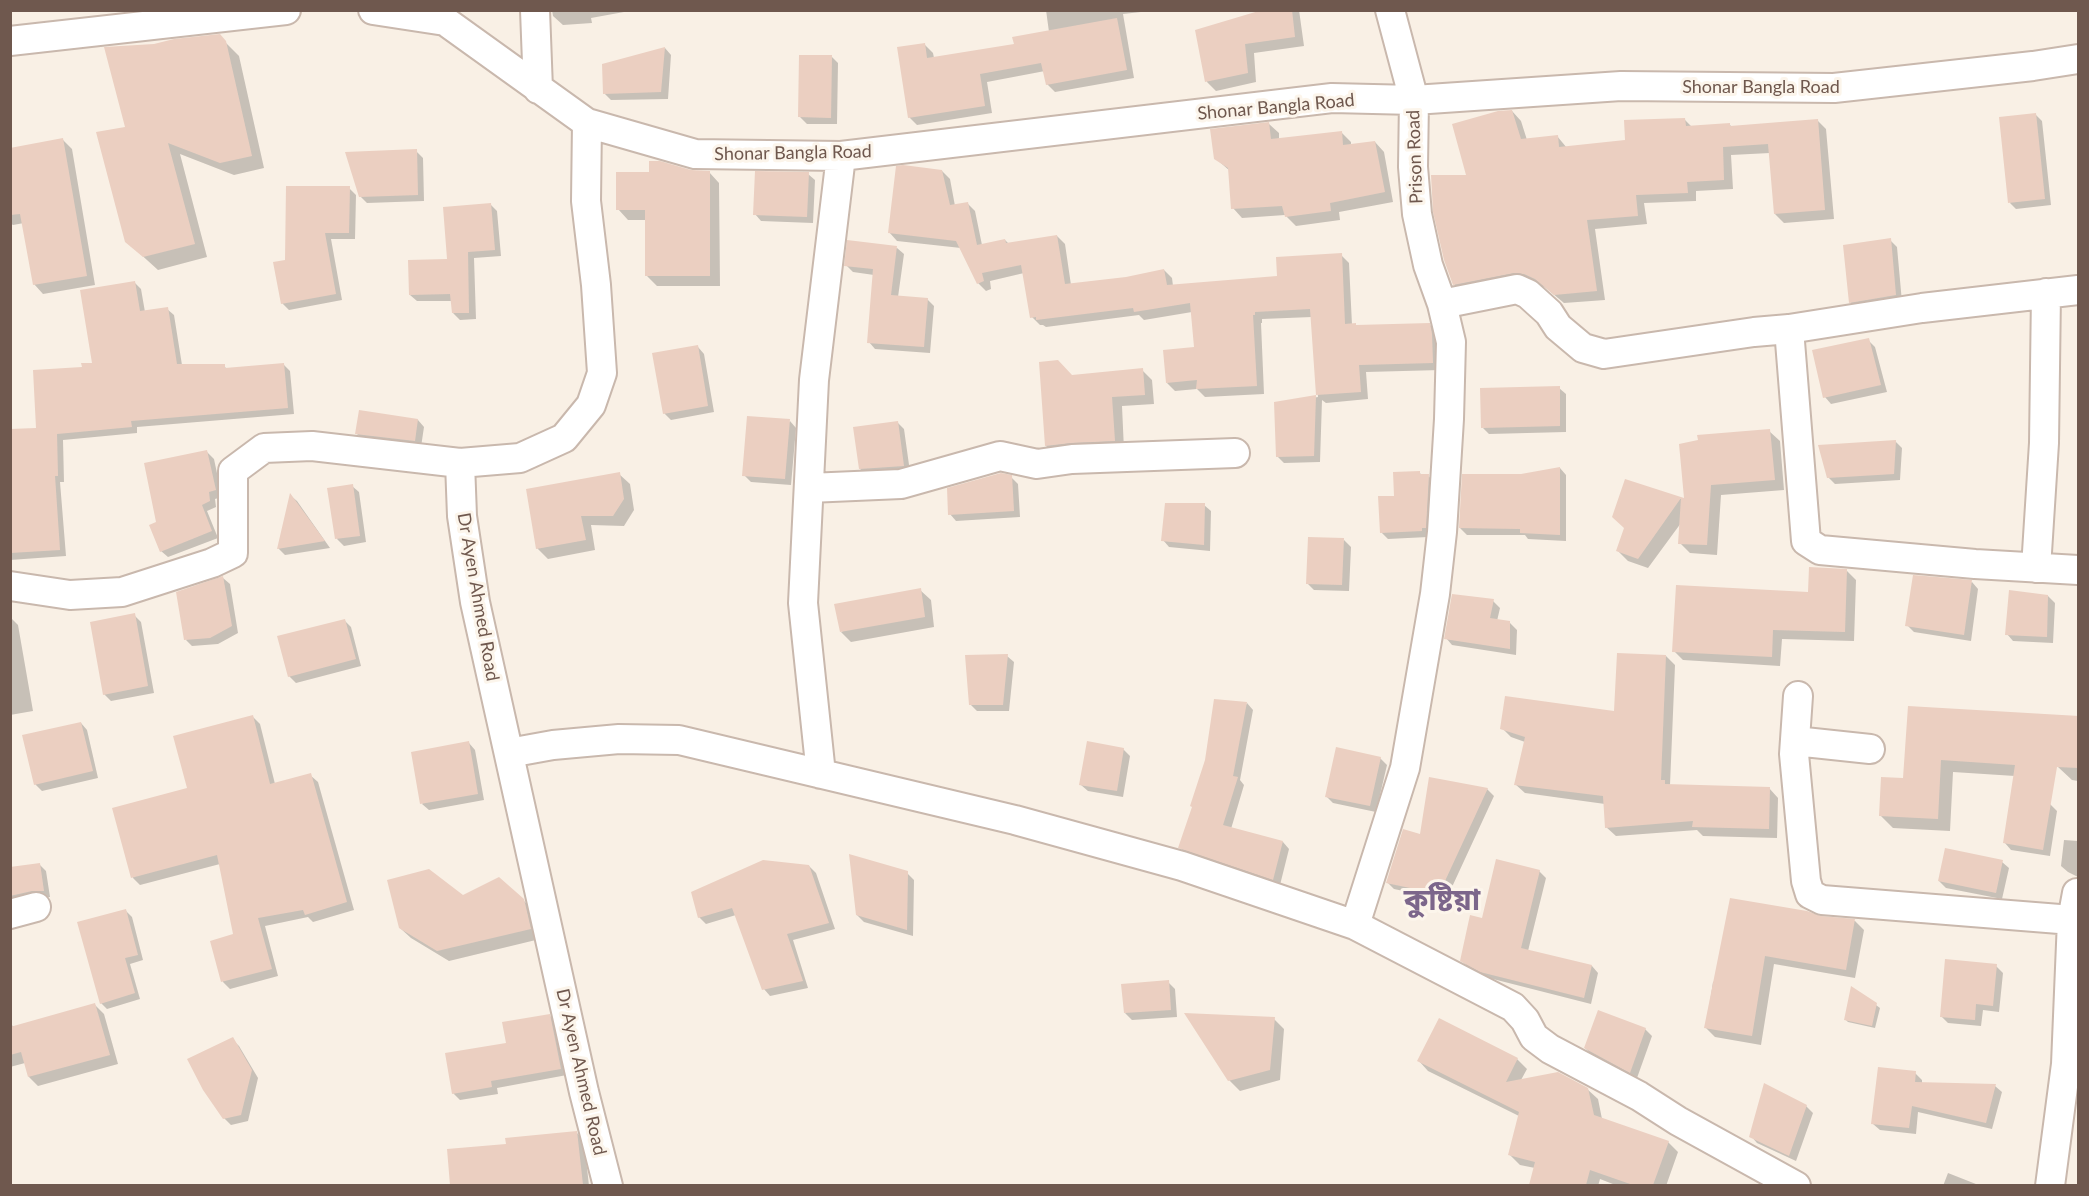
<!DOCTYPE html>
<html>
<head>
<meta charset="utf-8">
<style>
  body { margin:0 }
  #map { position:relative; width:2089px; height:1196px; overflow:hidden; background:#f9f0e5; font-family:Lato,sans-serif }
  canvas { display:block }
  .frame { position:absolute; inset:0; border:12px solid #6f584e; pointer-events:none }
</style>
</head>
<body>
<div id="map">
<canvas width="2089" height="1196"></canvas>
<div class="frame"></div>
</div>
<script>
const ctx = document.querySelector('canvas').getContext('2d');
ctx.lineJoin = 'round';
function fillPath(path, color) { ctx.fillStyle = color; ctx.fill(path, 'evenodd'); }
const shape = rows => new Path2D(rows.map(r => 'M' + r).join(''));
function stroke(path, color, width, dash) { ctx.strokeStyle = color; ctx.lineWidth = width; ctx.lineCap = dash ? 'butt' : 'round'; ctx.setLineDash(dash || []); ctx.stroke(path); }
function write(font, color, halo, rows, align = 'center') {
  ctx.font = font + ' Lato,"Noto Sans Bengali",sans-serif'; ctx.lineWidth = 6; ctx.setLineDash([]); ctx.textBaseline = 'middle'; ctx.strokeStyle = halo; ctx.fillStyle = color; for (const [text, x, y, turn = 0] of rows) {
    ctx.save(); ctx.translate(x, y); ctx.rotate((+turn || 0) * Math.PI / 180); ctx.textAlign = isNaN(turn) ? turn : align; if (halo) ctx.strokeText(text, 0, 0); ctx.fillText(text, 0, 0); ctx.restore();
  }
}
const shadow = shape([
  [552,10,635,10,591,18,592,23,563,25,553,16],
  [1046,10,1159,10,1123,14,1134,78,1055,92,1047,84,1045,71,987,82,992,113,917,125,909,117,925,45,933,53,934,58,1016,45,1049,32],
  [1260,10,1299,10,1304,46,1254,53,1256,82,1216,91,1207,82,1197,31,1260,12],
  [219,36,239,56,264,168,234,175,180,154,207,257,158,270,126,241,127,128,155,46],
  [665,48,671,55,668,99,611,100,604,93],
  [831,56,838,63,837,124,807,124,800,117],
  [1512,111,1521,121,1527,140,1557,136,1567,148,1627,142,1685,120,1692,127,1730,125,1732,127,1817,120,1826,129,1834,219,1784,223,1775,214,1770,153,1731,155,1733,189,1696,191,1696,201,1644,203,1647,224,1595,229,1605,300,1564,303,1546,288,1534,282,1463,293,1454,284,1468,176],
  [2035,114,2042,121,2051,205,2016,209,2010,203],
  [1269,124,1279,133,1279,140,1341,132,1351,142,1351,145,1375,142,1384,152,1393,202,1339,212,1340,220,1296,226,1285,215,1242,218,1233,208,1230,171,1215,158],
  [63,140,72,149,95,285,43,294,34,284,24,223,13,225,10,223,10,149],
  [416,151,423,158,424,201,367,203,360,196],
  [690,171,709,172,719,183,720,286,657,286,647,276,647,220,628,220,618,209],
  [942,171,950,179,955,206,967,203,975,211,982,245,1005,240,1009,244,1057,236,1065,244,1071,285,1126,278,1164,270,1172,278,1173,286,1279,278,1341,255,1349,263,1352,325,1358,327,1429,324,1437,332,1441,370,1366,372,1368,399,1326,403,1322,400,1320,462,1284,463,1277,456,1276,404,1318,397,1312,317,1262,319,1262,323,1261,323,1264,394,1205,397,1197,389,1175,391,1167,383,1196,349,1192,312,1144,320,1139,315,1046,327,1043,325,1040,325,1032,317,1024,273,990,281,991,289,986,291,978,283,961,248,897,241,889,232],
  [808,174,815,180,813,223,761,221,755,214],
  [349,188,356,195,355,239,331,239,342,300,289,310,282,303,287,261],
  [491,205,497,211,501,256,474,258,476,319,460,320,453,313,452,301,417,301,410,295,449,260],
  [1890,240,1897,247,1902,302,1857,309,1850,302],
  [897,248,904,254,898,297,927,299,934,306,930,353,875,349,869,342,874,275,853,272,846,265],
  [134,282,141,289,145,312,167,309,174,315,182,365,224,366,227,369,284,365,290,371,294,414,137,427,137,433,63,440,64,482,60,482,66,556,10,560,10,431,38,429,83,369,94,364],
  [1868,340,1875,347,1887,392,1831,404,1825,397],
  [698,347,704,354,714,412,671,420,664,413],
  [1142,370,1152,380,1154,404,1122,406,1124,450,1056,455,1046,446,1072,377],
  [1559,388,1566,394,1566,432,1489,434,1483,428],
  [418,420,424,427,421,447,364,441,357,434],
  [790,421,796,428,791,485,751,482,744,475],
  [897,422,904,429,910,472,867,475,860,469],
  [1769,431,1780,441,1784,490,1721,495,1717,555,1690,553,1680,543,1681,523,1648,568,1628,561,1617,550,1626,528,1626,480,1685,500,1699,441],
  [1895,441,1902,448,1900,480,1835,484,1828,477],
  [207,452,214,459,222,497,215,499,216,507,207,511,218,538,168,557,161,551,158,523],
  [1560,468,1566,475,1566,541,1528,539,1525,535,1467,535,1460,528,1521,476],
  [1420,473,1422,476,1428,476,1435,482,1428,537,1388,539,1381,532,1395,498],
  [619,474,630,484,634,510,624,526,591,525,595,550,548,559,537,548],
  [1011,477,1018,484,1020,517,956,521,950,514],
  [352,486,359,492,366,542,344,546,337,539],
  [291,496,297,501,330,548,285,555,278,548],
  [1204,505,1211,511,1210,551,1169,547,1163,540],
  [1344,540,1351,547,1349,591,1314,590,1307,583],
  [1847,571,1856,580,1854,641,1782,639,1780,666,1683,660,1674,651,1809,594],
  [223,578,230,584,238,633,218,644,192,646,186,640],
  [1972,582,1978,589,1971,641,1914,632,1907,625],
  [920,590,931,600,934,627,851,642,841,632],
  [2048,596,2055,603,2053,643,2013,641,2007,634],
  [1493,601,1500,608,1497,621,1510,623,1517,630,1516,655,1452,645,1446,638],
  [134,615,141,622,154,693,111,701,104,694],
  [10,617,18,625,33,711,10,715],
  [344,620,351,627,361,666,296,683,289,676],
  [1007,656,1014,662,1009,711,977,711,970,704],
  [1666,656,1675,665,1670,785,1769,788,1778,798,1777,838,1703,836,1697,830,1616,836,1606,827,1605,804,1525,793,1515,784,1525,742,1511,737,1502,728,1616,712],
  [1247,703,1253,710,1240,780,1244,785,1231,829,1283,842,1289,849,1280,885,1186,854,1180,847,1193,808],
  [1909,707,2042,715,2050,804,2057,811,2050,856,2011,850,2005,843,2015,776,1953,772,1950,831,1893,828,1881,816,1904,779],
  [252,716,260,724,275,784,310,775,318,782,354,910,313,922,308,917,265,926,278,976,230,989,223,982,212,942,235,936,220,864,140,885,133,878,114,809,189,789],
  [2078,718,2078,781,2072,780,2058,767],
  [81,723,87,730,98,778,42,791,35,784],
  [469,743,475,750,484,800,429,810,422,804],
  [1123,749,1130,756,1123,797,1088,791,1081,785],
  [1380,758,1387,765,1376,812,1333,803,1326,796],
  [1487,789,1494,796,1446,900,1394,889,1387,882,1421,836],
  [2064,840,2078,841,2078,877,2068,872,2061,866],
  [2002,862,2009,868,2002,899,1946,888,1939,881],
  [39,864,46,871,50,897,39,897,10,903,10,869],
  [809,866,816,873,835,929,793,940,808,988,770,996,764,989,736,915,706,924,699,917],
  [1539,871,1546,878,1528,951,1592,966,1598,973,1591,1004,1489,978,1468,967,1461,960,1484,920],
  [907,873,914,880,913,936,864,922,857,915],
  [463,897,523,900,534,911,540,939,449,961,411,938,400,928],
  [126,911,132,917,143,960,130,964,140,999,107,1009,101,1003],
  [1820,918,1855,921,1864,930,1855,978,1774,964,1761,1045,1715,1037,1706,1028,1713,982],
  [1996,966,2003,973,1999,1012,1983,1010,1981,1026,1948,1023,1941,1016],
  [1168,982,1175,989,1177,1017,1132,1020,1125,1013],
  [95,1005,104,1014,118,1064,38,1086,29,1077,25,1063,10,1067,10,1021,13,1027],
  [1876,1005,1880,1008,1875,1028,1848,1022,1845,1019],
  [549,1015,556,1022,567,1075,497,1088,498,1094,460,1100,453,1093],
  [1274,1019,1284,1029,1280,1080,1240,1091,1229,1080],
  [1645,1029,1652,1036,1637,1078,1592,1055,1585,1048],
  [232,1039,239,1046,258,1078,248,1121,231,1125,224,1118],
  [1517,1059,1527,1069,1521,1080,1587,1089,1598,1099,1602,1119,1668,1142,1678,1152,1666,1186,1618,1186,1600,1179,1598,1186,1531,1186,1535,1168,1520,1165,1510,1155,1519,1116,1428,1071,1419,1061],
  [1915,1073,1922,1080,1922,1084,1995,1086,2002,1092,1992,1129,1918,1112,1916,1134,1880,1130,1873,1124],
  [1806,1106,1813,1113,1796,1161,1757,1143,1751,1136],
  [576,1132,584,1140,589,1186,452,1186,449,1150,507,1145],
  [1948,1173,1981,1186,1943,1186]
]);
const building = shape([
  [1262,10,1292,10,1295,37,1245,44,1248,73,1205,82,1195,30],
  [1117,18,1127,70,1046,85,1041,63,980,74,985,106,908,118,897,47,925,43,927,58,1014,44,1012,37],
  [220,34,226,41,252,156,220,163,168,143,195,244,143,257,125,242,96,132,125,127,104,47,154,44,174,39],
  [665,47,661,92,603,94,602,64],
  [799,55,832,55,831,118,798,117],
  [1512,110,1521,139,1558,135,1559,147,1625,140,1624,120,1685,118,1686,126,1730,123,1730,126,1818,119,1825,210,1774,214,1768,144,1723,147,1724,180,1687,182,1688,193,1636,195,1638,216,1587,220,1597,291,1554,295,1535,279,1524,274,1514,273,1453,285,1444,260,1433,212,1431,175,1466,175,1452,124,1498,111],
  [2036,113,2045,199,2008,203,1999,117],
  [1269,122,1271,139,1342,131,1343,145,1375,141,1385,192,1330,203,1331,211,1285,217,1282,206,1231,209,1228,168,1214,159,1210,129],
  [63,138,87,276,33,285,20,214,10,215,10,148],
  [417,149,418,195,359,197,345,152],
  [649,161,660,161,691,170,710,171,710,276,645,276,645,210,616,210,616,172,649,172],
  [903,165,942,170,950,205,968,202,977,245,1005,239,1006,243,1057,235,1065,284,1126,277,1164,269,1167,285,1277,276,1276,257,1342,253,1345,324,1356,323,1356,325,1430,323,1432,334,1433,363,1359,365,1361,392,1316,395,1310,309,1255,312,1255,315,1253,315,1257,386,1196,389,1197,380,1166,383,1163,350,1194,347,1190,303,1134,312,1133,308,1036,320,1036,317,1030,318,1021,265,982,273,984,281,977,284,956,241,888,233,896,166],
  [755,171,809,172,807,217,753,215],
  [286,186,350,186,349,233,325,233,336,294,281,304,273,262,285,260],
  [491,203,495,250,468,252,469,313,452,313,450,294,409,295,408,260,447,259,443,207],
  [1891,238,1896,295,1849,303,1843,245],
  [847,240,897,246,891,295,928,298,924,347,867,343,873,269,844,266],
  [135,281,140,311,168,307,177,364,225,364,225,368,284,363,288,408,131,421,132,427,57,434,58,476,55,476,60,550,10,553,10,429,36,428,33,370,82,367,81,363,92,363,80,290],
  [1869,338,1881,385,1823,398,1812,350],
  [698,345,708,406,663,414,652,353],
  [1058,360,1072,375,1143,368,1145,395,1112,397,1115,441,1071,443,1045,446,1039,362],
  [1560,386,1560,426,1481,428,1480,388],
  [1316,395,1314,456,1276,457,1274,402],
  [359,410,418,419,415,441,355,434],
  [747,416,790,419,785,479,742,476],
  [898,421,904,466,859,469,853,427],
  [1770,429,1775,480,1711,485,1707,545,1678,544,1681,498,1638,559,1616,551,1624,528,1612,517,1625,479,1684,498,1679,444,1698,440,1697,435],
  [1896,440,1894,474,1827,478,1818,445],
  [207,450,216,490,209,492,210,501,202,505,212,531,160,552,149,525,156,522,144,463],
  [1560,467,1560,535,1520,533,1520,529,1459,528,1462,474,1521,474],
  [1420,471,1420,474,1429,474,1426,528,1422,528,1422,531,1380,533,1378,496,1394,496,1393,472],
  [620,472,624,499,613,516,581,516,586,540,536,549,526,489],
  [1001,473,1012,475,1014,511,948,515,947,488],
  [353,484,360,536,335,539,327,488],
  [290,493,325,541,277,549],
  [1165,503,1205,503,1204,545,1161,541],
  [1308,537,1344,538,1342,585,1306,584],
  [1809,567,1847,569,1845,632,1773,630,1772,657,1672,652,1676,585,1808,592],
  [1913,575,1972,580,1964,635,1905,626],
  [223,576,232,626,210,638,184,640,176,592],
  [921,588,925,617,840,632,834,604],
  [2009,590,2048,595,2047,637,2005,635],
  [1452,594,1494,599,1490,618,1510,621,1510,649,1444,639],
  [135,613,148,686,103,695,90,622],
  [345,619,356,659,288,677,277,636],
  [1617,653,1666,655,1661,780,1665,780,1665,784,1770,787,1769,829,1692,827,1693,821,1605,828,1603,796,1514,785,1525,737,1500,729,1505,696,1614,711],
  [1008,654,1003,705,969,705,965,655],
  [1214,699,1247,702,1233,776,1238,777,1223,825,1283,841,1273,880,1178,848,1192,807,1190,806,1205,760],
  [1908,706,2079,716,2079,768,2057,767,2043,850,2003,843,2015,765,1941,760,1938,819,1879,816,1881,777,1903,778],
  [253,715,270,784,311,773,347,902,305,915,303,910,258,918,272,969,221,982,210,941,233,934,217,855,131,878,112,808,187,788,173,736],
  [81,722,93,771,34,785,22,735],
  [469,741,478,794,420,804,411,752],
  [1087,741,1124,748,1117,791,1079,785],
  [1336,747,1381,757,1370,806,1325,797],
  [1429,777,1488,788,1439,894,1386,883,1403,829,1420,834],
  [1945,848,2003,860,1996,893,1938,881],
  [849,854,908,871,907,930,856,915],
  [1496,859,1540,870,1521,948,1592,965,1584,998,1480,972,1460,961,1470,915,1482,918],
  [763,860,809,865,829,923,787,934,803,981,762,990,732,908,698,918,691,892],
  [40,863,44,891,32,891,10,896,10,867],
  [429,869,463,895,499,877,524,899,531,929,437,951,399,928,387,880],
  [1730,898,1807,911,1821,916,1855,919,1846,970,1765,956,1752,1036,1704,1028],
  [126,909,138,955,125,958,135,993,100,1004,77,922],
  [1945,959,1997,964,1993,1006,1976,1004,1975,1020,1940,1017],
  [1169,980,1171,1010,1124,1013,1121,984],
  [1851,986,1877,1003,1872,1026,1844,1020],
  [95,1003,110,1055,28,1077,21,1052,10,1055,10,1027],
  [1598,1010,1646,1028,1630,1073,1584,1048],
  [1184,1013,1275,1017,1270,1070,1228,1081],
  [550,1014,561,1069,491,1081,492,1087,452,1094,445,1053,506,1043,502,1022],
  [1439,1018,1518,1058,1506,1082,1558,1072,1588,1088,1594,1115,1669,1141,1653,1185,1633,1185,1590,1170,1586,1185,1529,1185,1535,1162,1508,1155,1519,1112,1417,1061],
  [233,1037,252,1070,241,1115,223,1119,203,1090,187,1059],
  [1878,1067,1916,1071,1915,1082,1996,1084,1986,1123,1912,1106,1909,1128,1871,1124],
  [1764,1083,1807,1105,1789,1156,1749,1137],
  [577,1131,583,1185,450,1185,447,1149,506,1144,505,1138]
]);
const minor = shape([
  [373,10,445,21,587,123,586,201,596,285,602,373,591,405,564,438,520,458,460,463,462,516,475,602,584,1092,608,1186],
  [535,10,538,89],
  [10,41,286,10],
  [587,123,695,154,841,156,1332,98,1414,100,1621,86,1834,88,2033,66,2078,59],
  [1442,304,1517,289,1528,294,1549,313,1558,327,1583,348,1604,354,1754,332,1789,329,1922,308,2078,290],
  [1789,329,1806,541,1820,550,1975,564,2078,570],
  [809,488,901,484,1000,456,1037,464,1072,459,1235,453],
  [2036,568,2044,443,2046,293],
  [10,586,70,595,122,592,212,563,233,553,233,471,264,448,312,446,460,463],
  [1798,696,1794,754,1806,881,1810,894,1822,900,2072,920],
  [1795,741,1870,749],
  [509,753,553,745,619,739,679,740,1015,820,1182,866,1355,925,1513,1007,1525,1020,1534,1037,1550,1049,1639,1096,1678,1121,1796,1186],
  [821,774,803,603,814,380,841,156],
  [10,914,36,907],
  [1355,925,1405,768,1435,594,1442,532,1449,419,1451,342,1442,304,1428,265,1417,214,1413,167,1414,100,1390,10],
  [2050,1186,2066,1064,2072,920,2077,893]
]);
const streetNames = [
  ["Shonar Bangla Road",1761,87],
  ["Shonar Bangla Road",1276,107,-5],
  ["Shonar Bangla Road",793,153,-1],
  ["Prison Road",1415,157,-92],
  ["Dr Ayen Ahmed Road",478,597,80],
  ["Dr Ayen Ahmed Road",581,1072,77]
];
const townNames = [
  ["কুষ্টিয়া",1442,900]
];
fillPath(shadow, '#0003');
fillPath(building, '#ebcfc1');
stroke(minor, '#c9b8ad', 32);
stroke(minor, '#fff', 28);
write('18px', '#6f584e', '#fcf5eb', streetNames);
write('bold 30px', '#7c668b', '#fcf5eb', townNames);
</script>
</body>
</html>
